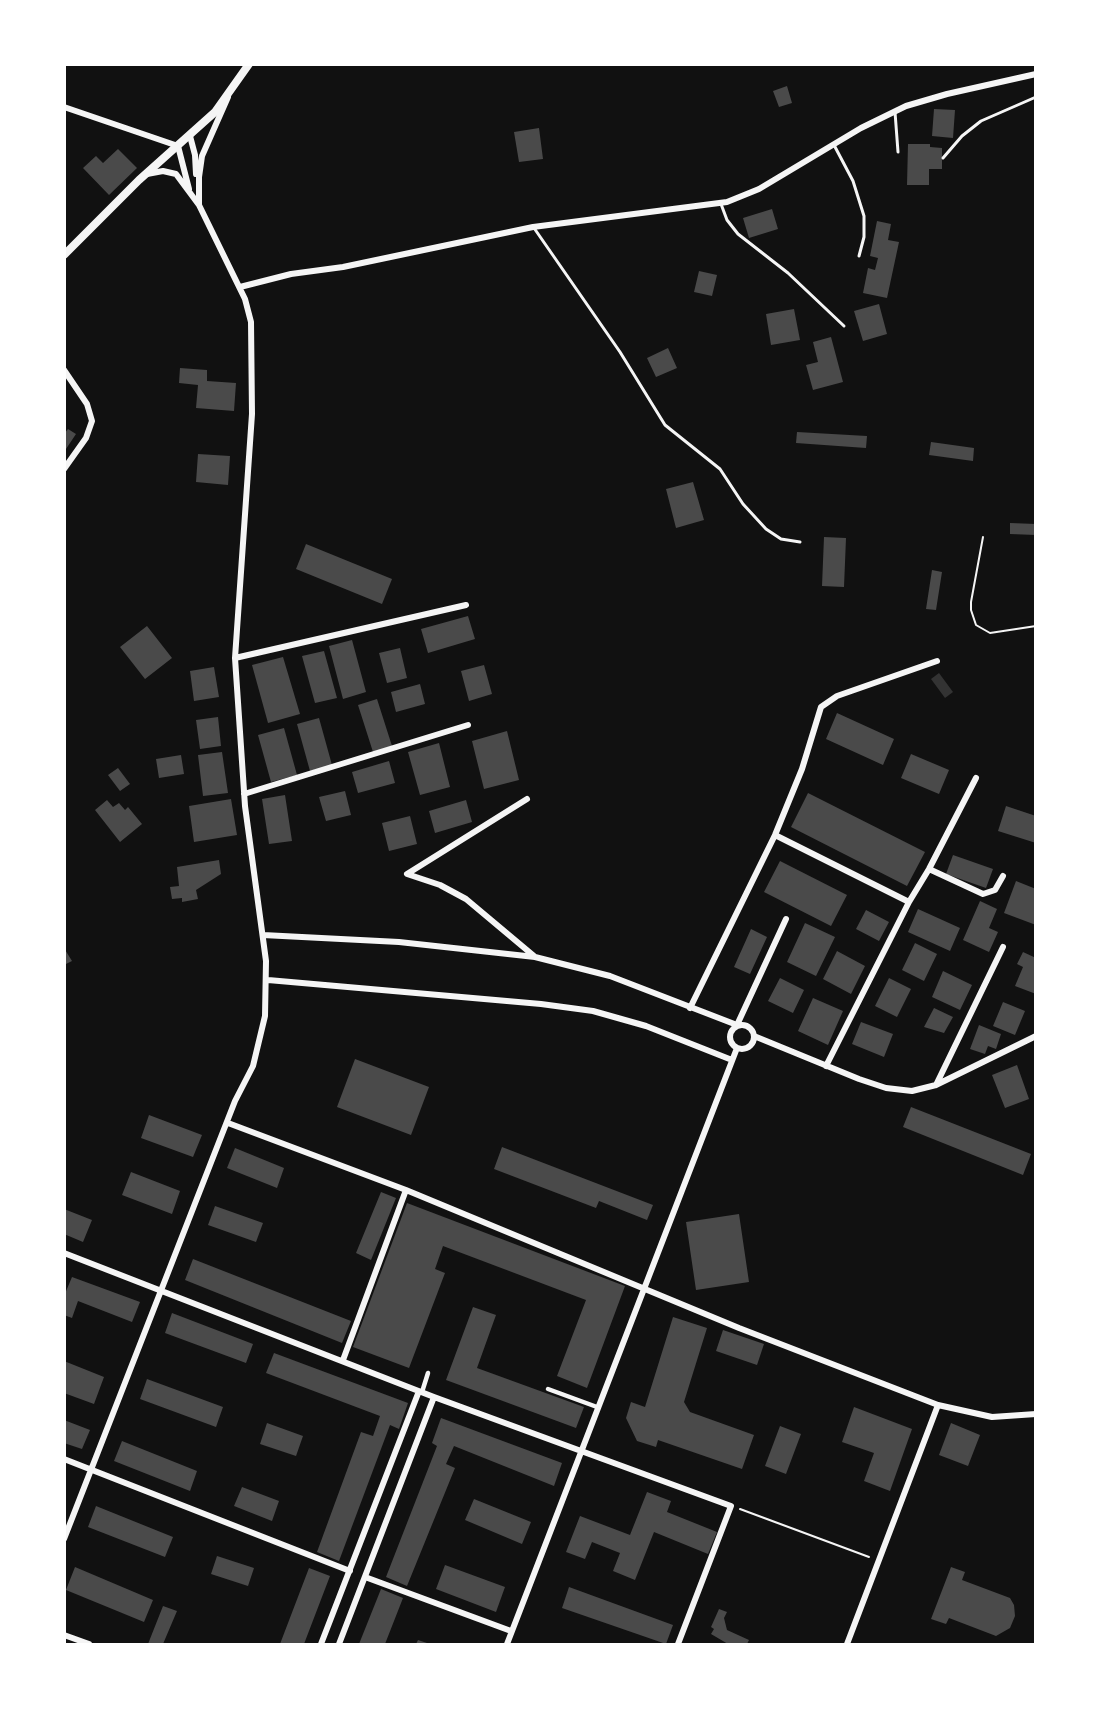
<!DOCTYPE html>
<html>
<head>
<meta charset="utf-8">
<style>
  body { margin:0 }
  #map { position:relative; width:1100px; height:1709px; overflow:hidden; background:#111; font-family:"Fira Sans",sans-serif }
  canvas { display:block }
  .frame { position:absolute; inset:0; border:66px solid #fff; pointer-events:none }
</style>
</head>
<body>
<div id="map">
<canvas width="1100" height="1709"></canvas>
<div class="frame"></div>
</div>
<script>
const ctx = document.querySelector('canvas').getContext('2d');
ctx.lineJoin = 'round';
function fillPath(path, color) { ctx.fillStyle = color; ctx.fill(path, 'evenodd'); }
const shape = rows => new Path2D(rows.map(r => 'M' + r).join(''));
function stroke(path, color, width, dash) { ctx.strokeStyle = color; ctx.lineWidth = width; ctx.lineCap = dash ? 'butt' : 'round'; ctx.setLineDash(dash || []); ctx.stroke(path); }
const water = shape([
  [939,673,953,692,945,698,931,679]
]);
const building = shape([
  [787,86,792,103,779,107,773,91],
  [934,109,955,110,953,138,932,136],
  [539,128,543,159,519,162,514,132],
  [908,144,930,144,930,147,942,148,942,169,929,169,929,185,907,185],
  [118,149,137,168,109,195,83,168,96,156,103,163],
  [772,209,778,229,749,238,743,218],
  [877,221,891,224,888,240,899,242,887,298,863,293,868,268,875,270,878,258,870,256],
  [699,271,717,275,712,296,694,292],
  [879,304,887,334,863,341,854,311],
  [794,309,800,340,771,345,766,314],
  [831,337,843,382,813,390,806,365,818,362,813,342],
  [668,348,677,368,656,377,647,358],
  [180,368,207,370,207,381,236,383,234,411,196,408,198,385,179,383],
  [68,429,76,434,64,452,64,434],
  [797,432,867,436,866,448,796,443],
  [931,442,974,448,973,461,929,455],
  [198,454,230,456,228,485,196,482],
  [693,482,704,520,676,528,666,489],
  [1010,523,1036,524,1036,535,1010,534],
  [824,537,846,538,844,587,822,586],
  [306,544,392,579,382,604,296,569],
  [932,570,942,572,936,610,926,609],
  [468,616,475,639,428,653,421,629],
  [147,626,172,658,145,679,120,647],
  [352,640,366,692,343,699,329,646],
  [400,648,407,678,387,683,379,653],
  [324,651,337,698,315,703,302,656],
  [283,657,300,714,268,723,252,665],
  [484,665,492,694,469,701,461,671],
  [214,667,219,697,194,701,190,671],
  [420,684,425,704,396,712,391,692],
  [377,699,392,746,373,752,358,705],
  [837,713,894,739,883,765,826,739],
  [218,717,221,746,200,749,196,720],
  [319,718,332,765,310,771,297,724],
  [284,728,297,775,271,782,258,735],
  [507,731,519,780,484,789,472,741],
  [439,743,450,787,420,795,408,752],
  [222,752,228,793,203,796,198,755],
  [911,754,949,770,939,794,901,778],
  [181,755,184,774,159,778,156,759],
  [389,761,395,783,358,793,352,772],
  [118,768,130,784,120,791,108,775],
  [345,791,351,815,326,821,319,797],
  [808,793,925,852,907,886,791,827],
  [285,795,292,841,269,844,262,799],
  [231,799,237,835,194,842,189,806],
  [107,800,113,807,119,803,125,810,128,807,142,824,120,842,95,810],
  [466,800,472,822,435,833,429,811],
  [1006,806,1036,816,1036,843,998,831],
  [410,816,417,844,389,851,382,823],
  [953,855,993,869,986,888,946,874],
  [219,860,221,874,196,890,198,899,182,902,182,898,172,899,170,887,179,886,177,867],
  [780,861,847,895,831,926,764,892],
  [1016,881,1036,889,1036,925,1004,913],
  [980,901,997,909,989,928,998,932,989,952,963,940],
  [918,909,960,928,950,951,908,932],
  [866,910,889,922,879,941,856,929],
  [805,923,835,937,816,976,787,962],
  [751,929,767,937,750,974,734,967],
  [915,943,937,954,924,981,902,970],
  [64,948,72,961,64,965],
  [837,951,865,966,851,994,823,979],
  [1023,952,1036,958,1036,994,1015,986,1023,967,1017,964],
  [943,971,972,985,960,1010,932,997],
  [780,978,804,990,793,1013,768,1001],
  [889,978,911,989,897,1017,875,1006],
  [813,998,843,1011,828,1045,798,1031],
  [1003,1002,1025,1011,1015,1035,993,1026],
  [934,1008,953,1017,944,1033,924,1027],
  [861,1022,893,1034,884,1057,852,1044],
  [979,1025,1001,1034,996,1049,988,1046,985,1054,970,1049],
  [355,1059,429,1087,411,1135,337,1107],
  [1017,1065,1029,1099,1005,1108,992,1075],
  [911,1107,1031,1154,1023,1175,903,1127],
  [149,1115,202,1135,193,1157,141,1138],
  [502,1147,653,1205,647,1220,599,1201,596,1208,494,1169],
  [235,1148,284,1168,277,1188,227,1168],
  [131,1172,180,1191,172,1214,122,1195],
  [381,1192,396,1198,371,1260,356,1253],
  [407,1203,625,1286,587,1388,557,1376,586,1300,443,1246,435,1269,445,1273,409,1368,353,1347],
  [215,1206,263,1223,256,1242,208,1225],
  [64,1209,92,1220,83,1242,64,1234],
  [739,1214,749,1282,696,1290,686,1222],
  [193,1259,351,1321,342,1343,185,1280],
  [72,1277,140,1302,132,1322,78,1301,72,1318,64,1315,64,1296],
  [473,1307,496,1315,477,1368,584,1407,576,1428,446,1380],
  [172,1313,253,1344,246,1363,165,1333],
  [673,1317,707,1328,684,1402,690,1412,754,1435,742,1469,658,1440,656,1447,637,1441,626,1418,631,1402,645,1407],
  [723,1330,764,1344,757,1365,716,1351],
  [274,1353,408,1403,399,1429,390,1425,339,1561,317,1552,361,1432,373,1436,380,1416,266,1373],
  [64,1361,104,1377,94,1404,64,1393],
  [147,1379,223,1407,216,1427,140,1399],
  [854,1407,912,1429,890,1491,864,1481,874,1453,842,1442],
  [441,1418,562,1463,554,1486,454,1446,446,1464,455,1468,407,1586,386,1577,437,1446,432,1443],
  [64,1420,90,1430,82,1449,64,1443],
  [267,1423,303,1436,296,1456,260,1444],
  [951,1423,980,1435,968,1466,939,1455],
  [780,1426,801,1434,786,1474,765,1466],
  [122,1441,197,1471,190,1491,114,1461],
  [242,1487,279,1501,272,1521,234,1506],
  [647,1492,671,1501,667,1512,717,1532,708,1554,654,1532,635,1580,613,1571,620,1553,592,1542,585,1559,566,1552,580,1516,630,1535],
  [474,1499,531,1522,522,1544,465,1520],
  [96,1506,173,1537,165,1557,88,1527],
  [217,1556,254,1568,248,1586,211,1574],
  [445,1565,505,1587,496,1612,436,1589],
  [75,1567,153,1600,144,1622,66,1590],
  [951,1567,965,1572,962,1580,1010,1598,1014,1605,1015,1616,1010,1628,996,1636,949,1618,946,1624,931,1619],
  [309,1568,330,1576,304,1644,280,1644],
  [569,1587,673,1625,666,1644,562,1608],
  [381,1589,403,1598,385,1644,359,1644],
  [163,1606,177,1611,163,1644,148,1644],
  [719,1609,727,1612,724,1618,727,1630,749,1640,747,1644,728,1644,711,1634,714,1629,711,1627],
  [418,1640,430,1644,416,1644]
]);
const path = shape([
  [983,537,971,602,971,610,976,625,990,633,1036,626],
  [740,1509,869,1557]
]);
const service = shape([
  [895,112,898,152],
  [834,145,853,181,864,216,864,237,859,256],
  [943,158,962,136,981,121,1036,97],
  [721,204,727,220,738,234,788,273,844,326],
  [534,228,620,352,665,425,720,469,743,504,766,529,781,539,800,542]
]);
const pedestrian = shape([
  [548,1389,597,1407],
  [422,1392,428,1373]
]);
const minor = shape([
  [64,107,178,146,189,189],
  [190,136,195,155,196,174],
  [147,174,163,171,176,174,199,205],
  [240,287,291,274,343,267,533,227,727,202,759,189,861,128,906,106,947,94,1036,74],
  [64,370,87,404,92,421,86,438,64,469],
  [235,658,466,605],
  [244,794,468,725],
  [527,799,407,874,440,885,466,899,534,956],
  [775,835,909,902],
  [929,869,983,894,995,890,1003,876],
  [263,935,399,942,535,957,610,976,737,1025,786,919],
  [268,980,541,1004,593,1011,646,1026,732,1060],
  [690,1008,775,835,802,769,821,707,837,696,937,661],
  '730 1037a12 12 0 1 1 24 0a12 12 0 1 1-24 0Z',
  [754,1036,859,1079,886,1088,912,1091,936,1085,1036,1036],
  [826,1066,909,902,929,869,976,778],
  [936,1085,1003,947],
  [228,1123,406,1190,739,1328,938,1405,992,1417,1036,1414],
  [64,1253,434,1397,731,1506,678,1644],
  [343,1360,406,1190],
  [64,1459,350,1571],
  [64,1539,235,1101,253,1066,265,1016,266,961,245,806,235,658,252,414,251,322,245,299,199,205,199,177,202,156,228,97],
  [365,1577,511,1631],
  [64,1635,89,1644],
  [321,1644,419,1391],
  [339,1644,434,1397],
  [507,1644,737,1048],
  [847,1644,938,1405]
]);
const secondary = shape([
  [64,255,139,180,215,112,249,64]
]);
fillPath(water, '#333');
fillPath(building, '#4a4a4a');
stroke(path, '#f5f5f5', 2);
stroke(service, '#f5f5f5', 3);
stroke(pedestrian, '#f5f5f5', 4.5);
stroke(minor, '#f5f5f5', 6);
stroke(secondary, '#f5f5f5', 8);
</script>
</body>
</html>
